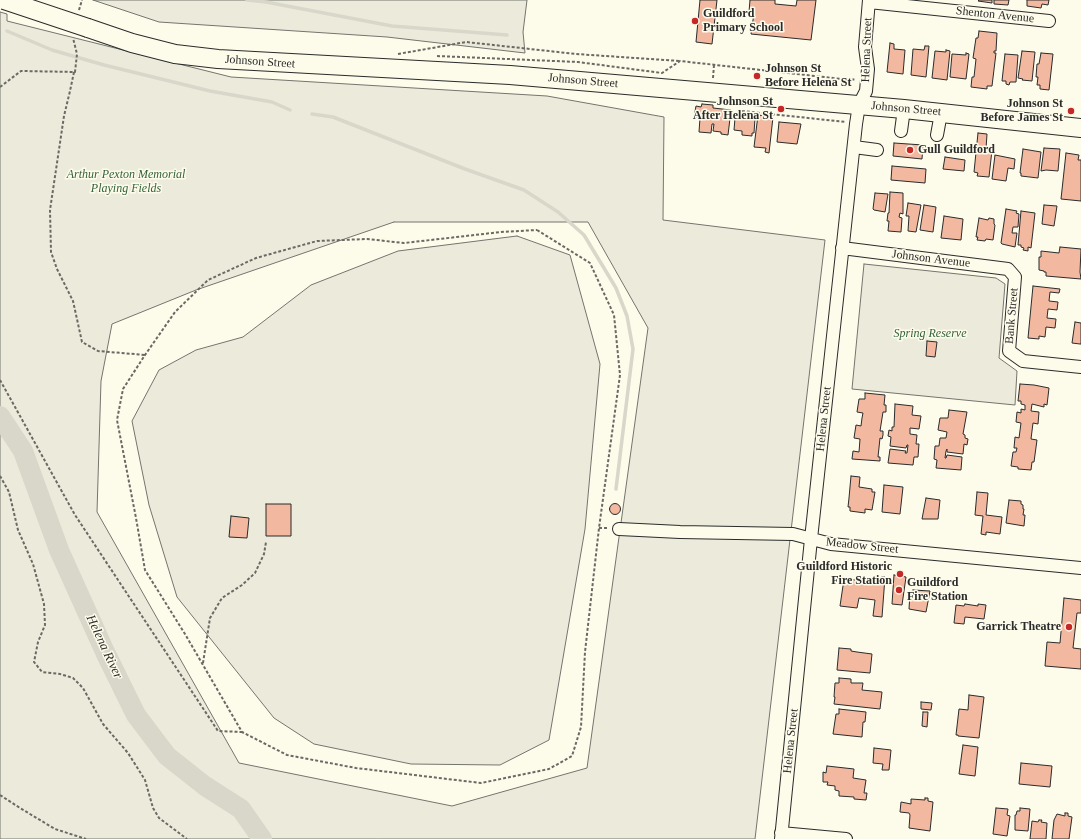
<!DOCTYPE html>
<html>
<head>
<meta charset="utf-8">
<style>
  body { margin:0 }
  canvas { display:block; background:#fdfbea }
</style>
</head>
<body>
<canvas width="1081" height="839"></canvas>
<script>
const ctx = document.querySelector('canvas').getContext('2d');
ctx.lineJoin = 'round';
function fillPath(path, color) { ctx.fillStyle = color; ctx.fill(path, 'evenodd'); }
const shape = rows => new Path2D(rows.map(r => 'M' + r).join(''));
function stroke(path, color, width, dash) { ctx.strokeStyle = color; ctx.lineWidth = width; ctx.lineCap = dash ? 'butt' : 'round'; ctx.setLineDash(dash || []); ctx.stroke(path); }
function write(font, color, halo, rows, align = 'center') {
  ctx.font = font + ' Georgia,serif'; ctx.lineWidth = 3; ctx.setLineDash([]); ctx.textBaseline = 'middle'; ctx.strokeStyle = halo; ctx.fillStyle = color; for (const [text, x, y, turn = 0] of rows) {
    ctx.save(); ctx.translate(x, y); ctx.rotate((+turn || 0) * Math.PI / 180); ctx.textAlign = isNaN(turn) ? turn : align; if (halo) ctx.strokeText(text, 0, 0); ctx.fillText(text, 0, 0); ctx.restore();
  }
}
const green = shape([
  [93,0,527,0,523,32,525,53,387,37,159,22,93,0],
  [0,12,7,14,7,21,231,77,547,96,664,117,663,220,825,240,755,839,0,839,0,12],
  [394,222,588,222,648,328,587,768,452,806,239,763,97,512,101,381,112,324,196,290,394,222],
  [517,236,570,255,600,364,585,529,549,740,500,765,411,764,314,744,274,718,177,597,149,505,132,421,159,370,196,350,243,337,311,285,398,251,517,236],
  [864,264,996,278,1005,284,999,358,1017,371,1015,405,852,389,864,264]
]);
const stream = shape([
  [247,0,266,2,392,26,507,35],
  [7,31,52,50,104,65,210,91,272,102,290,110],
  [312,114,333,117,465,169,524,190,558,212,584,235,616,288,627,316,633,349,616,489]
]);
const river = shape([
  [0,416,23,451,59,550,105,652,136,715,167,756,205,786,241,809,262,839]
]);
const building = shape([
  [700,0,717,0,712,44,696,42,700,0],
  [750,0,775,0,775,4,796,6,797,0,816,0,811,40,751,34,754,13,749,12,750,0],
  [979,0,992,0,992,3,978,1,979,0],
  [994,0,1009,0,1008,5,994,4,994,0],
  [1027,0,1049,0,1048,5,1042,4,1041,8,1027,6,1027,0],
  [979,31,997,33,996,51,994,51,994,53,996,53,992,86,987,86,987,89,971,87,972,77,974,77,976,59,973,58,976,38,978,38,979,31],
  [890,43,894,44,894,49,905,50,903,74,887,72,890,43],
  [925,46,929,46,926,77,911,75,913,49,924,50,925,46],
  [946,50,950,51,947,80,932,78,935,51,946,52,946,50],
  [1022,51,1035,52,1032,81,1022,80,1023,79,1018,78,1022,51],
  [966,53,969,54,966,79,950,77,952,54,966,55,966,53],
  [1041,53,1053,54,1049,90,1040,89,1040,85,1037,85,1038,77,1036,77,1037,64,1039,64,1041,53],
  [1005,54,1018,55,1016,82,1010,82,1009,85,1006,84,1006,81,1002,81,1005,54],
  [702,104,713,105,713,108,731,110,728,135,721,134,721,132,713,131,714,124,712,124,711,133,699,132,700,118,694,117,696,106,701,107,702,104],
  [758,115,773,117,769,153,765,152,766,148,754,147,758,115],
  [746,117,755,118,754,133,752,133,752,136,742,135,742,131,734,130,735,118,746,119,746,117],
  [779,122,801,124,797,144,777,142,779,122],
  [978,133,987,134,986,149,992,150,989,177,977,176,978,173,974,172,978,133],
  [894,143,923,145,922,159,893,156,894,143],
  [1044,148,1060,149,1058,171,1046,170,1041,171,1044,148],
  [1023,149,1041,152,1038,178,1021,176,1021,173,1020,173,1023,149],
  [1066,153,1079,155,1078,160,1081,160,1081,201,1061,199,1066,153],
  [995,155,1015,159,1014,169,1008,168,1006,181,992,179,995,155],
  [945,157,965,160,964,171,943,169,945,157],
  [892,166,926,169,925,183,891,180,892,166],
  [890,192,903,193,903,214,900,213,899,217,902,218,901,232,888,231,889,221,887,221,888,213,889,213,890,192],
  [875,193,888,194,885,212,874,210,873,209,875,193],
  [908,203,921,205,916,232,908,231,909,216,906,216,908,203],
  [924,205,936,207,933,232,920,230,924,205],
  [1044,205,1057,206,1054,226,1042,224,1044,205],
  [1006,209,1017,211,1016,213,1019,214,1018,227,1013,227,1012,233,1017,233,1015,247,1002,244,1001,243,1006,209],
  [1021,211,1035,213,1031,248,1028,247,1028,251,1023,250,1024,248,1021,247,1021,245,1018,245,1021,211],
  [944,216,963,219,961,240,941,238,944,216],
  [979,218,988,220,989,218,994,219,994,224,995,225,993,240,986,239,985,241,977,240,978,237,976,237,979,218],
  [1060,247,1081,249,1080,272,1081,279,1046,276,1046,272,1044,272,1044,271,1039,270,1039,257,1041,257,1041,251,1059,253,1060,247],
  [1033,286,1060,289,1059,293,1050,292,1049,301,1058,302,1057,310,1048,309,1047,318,1056,319,1055,328,1046,327,1045,337,1039,336,1039,339,1028,338,1033,286],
  [1075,322,1081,323,1081,344,1080,344,1072,343,1075,322],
  [927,341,937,342,935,357,926,356,927,341],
  [1020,384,1034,385,1049,388,1047,405,1044,404,1044,407,1032,404,1031,411,1039,412,1038,424,1033,423,1031,439,1037,440,1034,462,1032,462,1031,470,1018,469,1018,467,1011,466,1013,452,1016,452,1017,448,1014,448,1015,437,1019,438,1021,423,1016,422,1017,412,1021,413,1021,409,1025,410,1025,405,1021,404,1021,401,1018,401,1020,384],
  [865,393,885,395,884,405,886,405,886,412,883,412,880,431,883,431,883,435,882,439,880,438,878,457,880,457,880,461,852,459,853,451,859,452,860,439,854,438,856,425,861,426,862,418,863,413,857,412,859,399,865,399,865,393],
  [895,404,913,406,912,415,921,416,919,429,910,428,910,434,917,435,916,444,919,444,918,457,914,457,913,465,888,463,890,449,906,451,905,453,907,453,908,445,907,445,906,448,890,446,891,437,888,436,889,430,892,431,892,427,894,427,895,404],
  [949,410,967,412,963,434,965,435,965,438,968,439,967,445,964,444,963,454,947,452,947,449,946,451,945,458,946,458,947,455,962,457,961,470,936,468,937,460,934,459,935,446,939,446,940,438,946,438,947,432,938,430,940,418,948,418,949,410],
  [851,476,860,477,859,487,872,489,872,492,875,492,872,510,865,509,865,513,850,511,850,507,848,507,849,498,851,476],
  [884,485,903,487,900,514,882,512,884,485],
  [977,492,988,493,986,515,1002,517,1000,534,986,532,986,535,981,534,983,516,975,515,977,492],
  [926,498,940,500,938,519,922,519,926,498],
  [1009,500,1021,501,1021,504,1023,505,1023,509,1024,509,1023,515,1025,515,1024,526,1006,523,1009,500],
  '609.5 509a5.5 5.5 0 1 1 11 0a5.5 5.5 0 1 1-11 0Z',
  [266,504,291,504,291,536,266,536,266,504],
  [231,516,249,518,247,538,229,537,231,516],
  [894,575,906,577,902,605,892,604,894,575],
  [882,577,885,577,882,617,873,616,875,600,859,598,857,608,840,606,844,579,855,580,856,578,861,578,861,581,864,582,865,580,866,580,879,582,878,583,881,583,882,577],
  [913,590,930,591,926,612,909,609,910,593,913,594,913,590],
  [1064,598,1081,600,1081,613,1077,613,1073,648,1081,649,1081,669,1045,666,1047,642,1060,643,1064,598],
  [965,604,978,606,978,604,986,605,984,619,965,617,964,624,954,623,956,605,964,606,965,604],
  [839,648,851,649,851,651,857,652,872,654,870,673,837,670,839,648],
  [839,678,851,679,851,683,863,683,862,690,882,692,880,709,834,704,835,697,834,697,835,683,839,683,839,678],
  [969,695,984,697,979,738,958,736,958,735,956,735,959,709,968,710,969,695],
  [921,702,932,703,931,710,921,709,921,702],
  [839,709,866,712,865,722,863,722,862,737,833,734,836,714,839,714,839,709],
  [923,712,928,712,927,727,922,726,923,712],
  [963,745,978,747,975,776,959,774,963,745],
  [874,748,891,750,889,770,882,770,883,764,873,763,874,748],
  [1021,763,1052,766,1050,787,1019,784,1021,763],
  [827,766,854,769,853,778,866,780,864,793,867,793,866,800,854,799,854,797,839,796,839,791,835,790,835,786,827,785,828,782,823,782,823,772,826,773,827,766],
  [925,798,928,798,928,801,933,802,930,831,909,828,910,815,909,813,900,812,901,802,911,804,911,799,925,800,925,798],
  [996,808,1008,809,1007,815,1010,816,1007,836,993,834,996,808],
  [1020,808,1030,809,1028,831,1015,830,1015,815,1016,815,1017,811,1020,811,1020,808],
  [1065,813,1068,813,1068,816,1072,817,1069,839,1052,839,1054,820,1057,814,1065,816,1065,813],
  [1039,820,1042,820,1041,822,1047,823,1046,839,1030,839,1032,821,1038,822,1039,820]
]);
const path = shape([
  [79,10,82,0],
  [398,54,466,42,576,54,680,61],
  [437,56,578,62,662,73,680,61,851,80,856,79],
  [74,72,70,91,64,116,50,210,51,252,57,269,73,301,82,342,98,351,145,355],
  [713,78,714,65],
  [0,87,21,71,75,72,77,54,73,38],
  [737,110,742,111,846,122],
  [537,230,590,263,614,315,620,375,599,528,585,652,581,727,572,756,549,769,481,783,356,768,287,755,242,732,185,634,145,570,136,518,117,420,123,389,145,355,175,312,208,280,256,258,317,241,367,239,404,243,501,232,537,230],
  [0,380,75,515,218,731,242,732],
  [0,476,9,492,18,530,33,564,44,604,45,625,38,642,34,662,42,672,60,674,73,678,83,688,103,724,128,753,145,780,153,808,159,818,187,839],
  [599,528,609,528],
  [203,663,210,618,222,598,242,585,255,573,264,554,266,542],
  [0,795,20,808,55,829,86,839]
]);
const minor = shape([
  [869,2,1049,21],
  [901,131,904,109],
  [937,135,941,113],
  [854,147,877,150],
  [842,248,1008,269,1015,277,1009,351,1023,361,1081,367],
  [619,529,680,532,793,534,831,544,1081,568],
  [781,833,846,839],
  [781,839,811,539,856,124,859,105,866,91,868,69,865,47,869,0]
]);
const highway = shape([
  [88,28,132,43,175,54,218,59,510,75,904,109,1081,128]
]);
const highwayBridge = shape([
  [4,0,88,28]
]);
const markers = [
  [695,21,4,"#c62828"],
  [757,76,4,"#c62828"],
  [781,109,4,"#c62828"],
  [1071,111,4,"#c62828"],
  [910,150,4,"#c62828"],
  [900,574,4,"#c62828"],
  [899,590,4,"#c62828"],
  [1069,627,4,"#c62828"]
];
const poiNames = [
  ["Guildford",703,14],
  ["Primary School",703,28],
  ["Johnson St",765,69],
  ["Before Helena St",765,83],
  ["Johnson St",773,102,"right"],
  ["After Helena St",773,116,"right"],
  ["Johnson St",1063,104,"right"],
  ["Before James St",1063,118,"right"],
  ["Gull Guildford",918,150],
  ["Guildford Historic",892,567,"right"],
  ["Fire Station",892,581,"right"],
  ["Guildford",907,583],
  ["Fire Station",907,597],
  ["Garrick Theatre",1061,627,"right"]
];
const streetNames = [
  ["Shenton Avenue",995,15,6],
  ["Helena Street",867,50,-88],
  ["Johnson Street",260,62,4],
  ["Johnson Street",583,81,5],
  ["Johnson Street",906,109,5],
  ["Johnson Avenue",931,259,7],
  ["Bank Street",1012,316,-85],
  ["Helena Street",824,419,-84],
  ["Meadow Street",862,546,6],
  ["Helena Street",791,741,-84]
];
const parkNames = [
  ["Arthur Pexton Memorial",126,175],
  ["Playing Fields",126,189],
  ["Spring Reserve",930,334]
];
const waterNames = [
  ["Helena River",104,647,65]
];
fillPath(green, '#ecebdb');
stroke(green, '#74746e', 1);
stroke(stream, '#d8d7c9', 3.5);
stroke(river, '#d8d7c9', 20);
fillPath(building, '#f2b8a0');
stroke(building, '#2b2b2b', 1);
stroke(minor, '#2b2b2b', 14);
stroke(highway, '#2b2b2b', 20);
stroke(path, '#6a6964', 2, [3, 2]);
stroke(minor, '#fdfbea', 12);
stroke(highway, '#fdfbea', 18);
stroke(highwayBridge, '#2b2b2b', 20, []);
stroke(highwayBridge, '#fdfbea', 18);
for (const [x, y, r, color] of markers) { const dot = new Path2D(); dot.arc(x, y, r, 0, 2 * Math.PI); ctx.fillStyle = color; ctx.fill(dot); stroke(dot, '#fdfbea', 1.5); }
write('bold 12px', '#2b2b2b', '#fdfbea', poiNames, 'left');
write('12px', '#2b2b2b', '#fdfbea', streetNames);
write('italic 12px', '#34623c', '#fdfbea', parkNames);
write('italic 13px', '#2b2b2b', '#fdfbea', waterNames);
</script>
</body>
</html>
